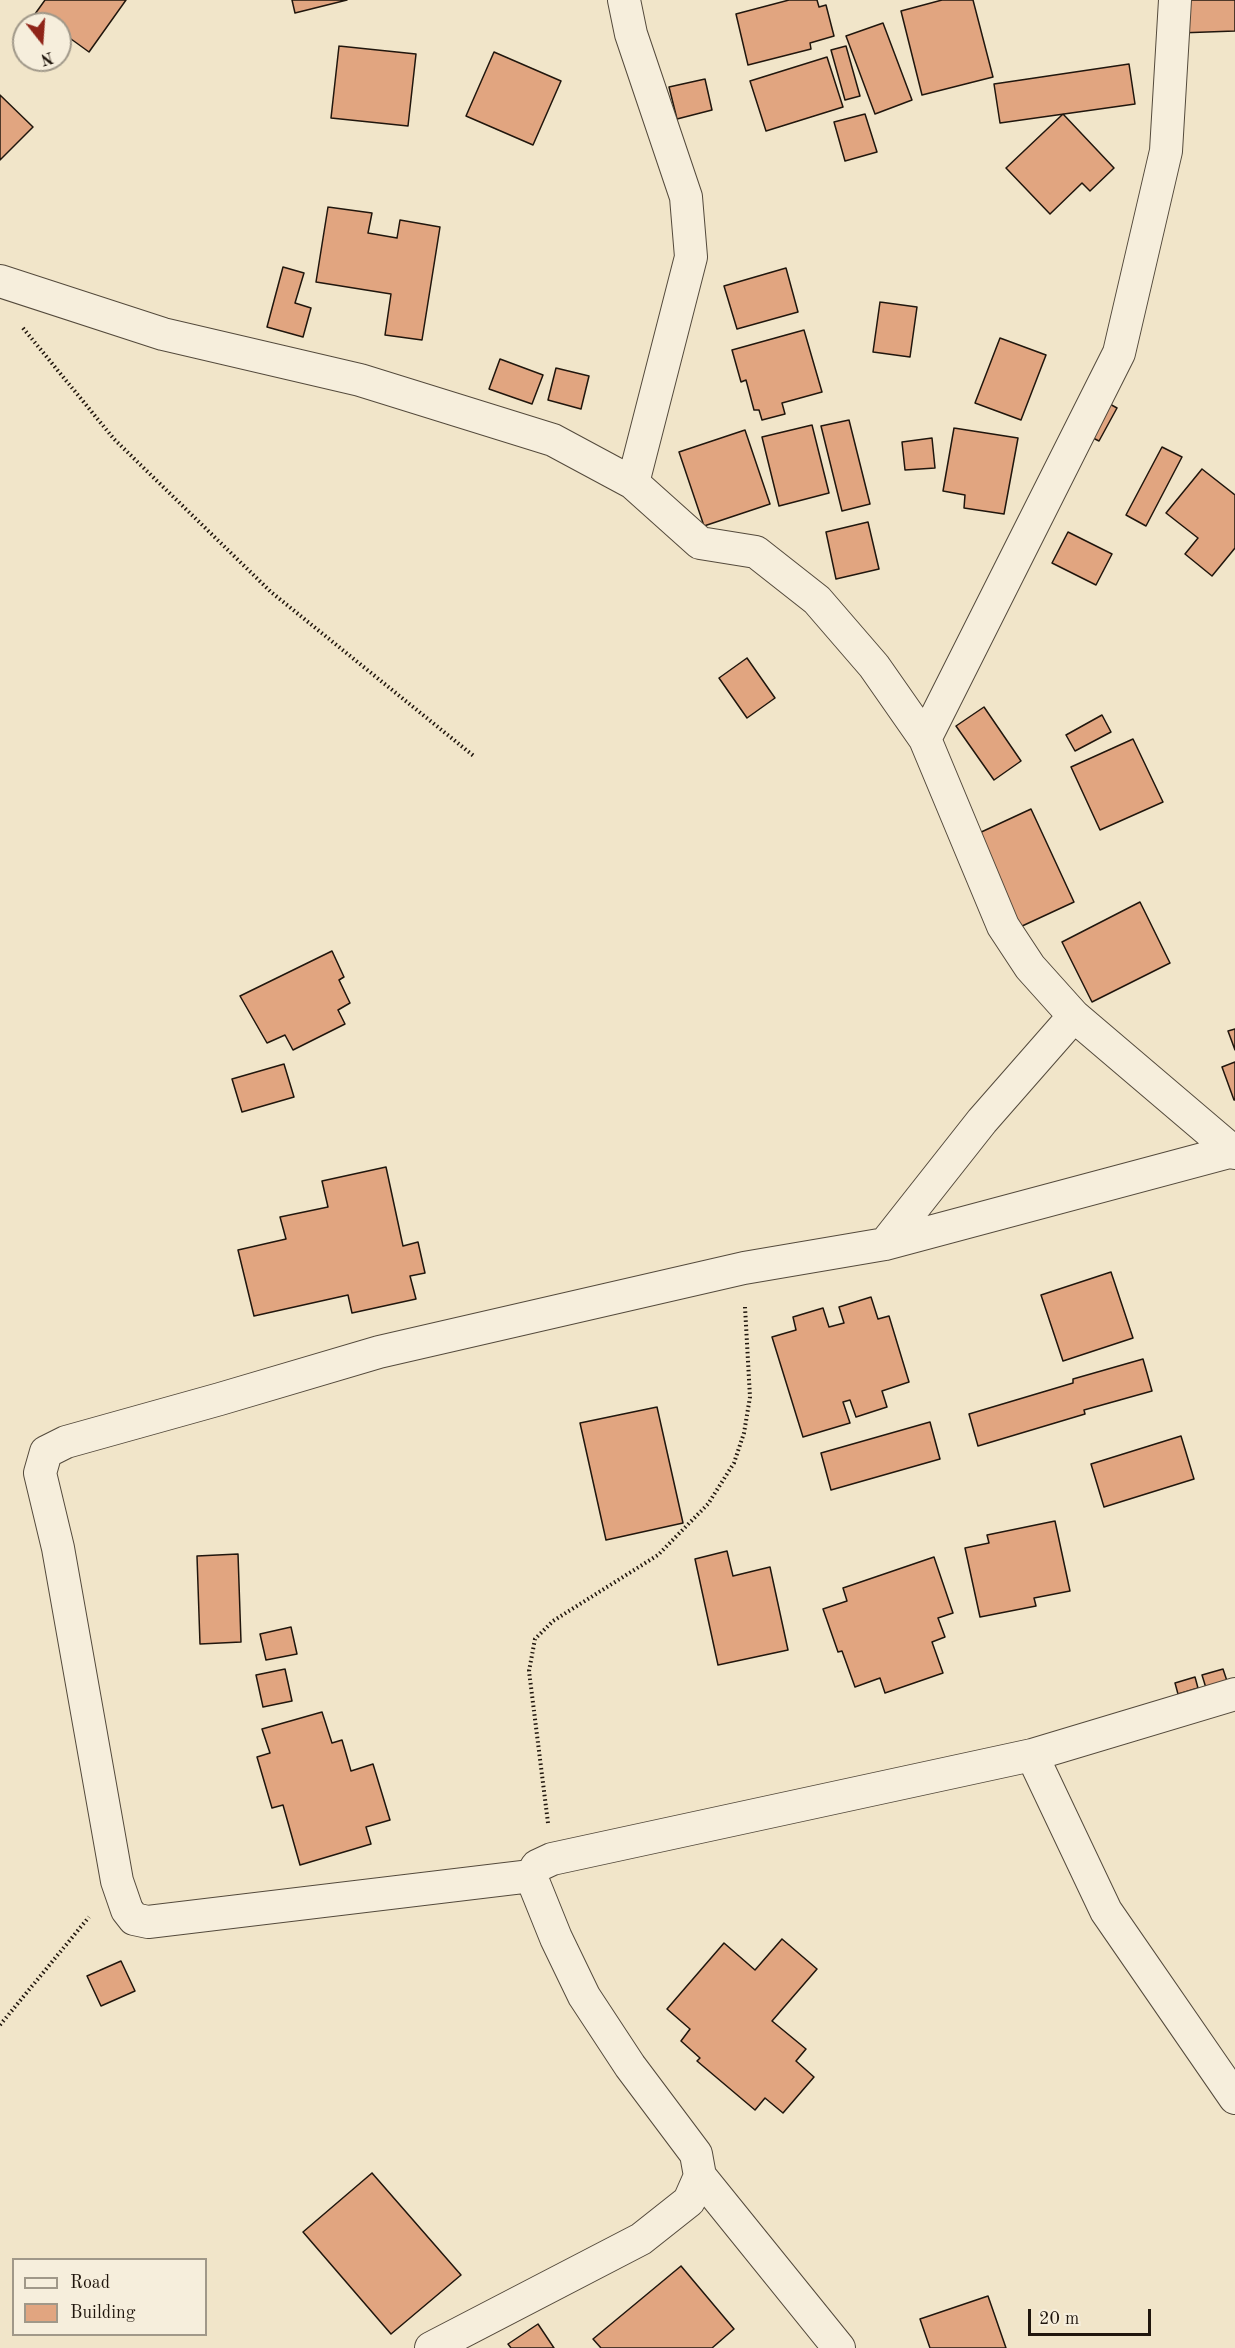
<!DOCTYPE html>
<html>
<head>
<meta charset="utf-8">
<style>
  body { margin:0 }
  #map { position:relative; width:1235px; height:2348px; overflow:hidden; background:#f1e5c9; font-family:"Old Standard TT",serif }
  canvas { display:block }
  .legend { position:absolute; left:12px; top:2258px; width:195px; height:78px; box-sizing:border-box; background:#f6eedc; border:2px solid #a09889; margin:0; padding:8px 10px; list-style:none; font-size:18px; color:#20160d }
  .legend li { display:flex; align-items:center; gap:12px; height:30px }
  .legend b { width:30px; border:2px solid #a09889 }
  .north { position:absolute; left:12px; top:12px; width:60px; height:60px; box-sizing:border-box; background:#f6eedc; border:2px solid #a09889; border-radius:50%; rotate:163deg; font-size:16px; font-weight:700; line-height:24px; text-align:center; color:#20160d }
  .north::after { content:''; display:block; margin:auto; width:21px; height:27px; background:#8f2418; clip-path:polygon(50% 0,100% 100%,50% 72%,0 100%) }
  .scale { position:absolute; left:1028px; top:2309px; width:123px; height:27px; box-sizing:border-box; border:3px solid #20160d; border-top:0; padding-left:8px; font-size:18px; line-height:21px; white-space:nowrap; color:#20160d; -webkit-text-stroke:4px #f6eedc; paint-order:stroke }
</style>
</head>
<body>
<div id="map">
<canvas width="1235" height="2348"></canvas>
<ul class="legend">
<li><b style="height:8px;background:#f6eedc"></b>Road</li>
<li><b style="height:16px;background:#e1a580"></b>Building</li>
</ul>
<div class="north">N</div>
<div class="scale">20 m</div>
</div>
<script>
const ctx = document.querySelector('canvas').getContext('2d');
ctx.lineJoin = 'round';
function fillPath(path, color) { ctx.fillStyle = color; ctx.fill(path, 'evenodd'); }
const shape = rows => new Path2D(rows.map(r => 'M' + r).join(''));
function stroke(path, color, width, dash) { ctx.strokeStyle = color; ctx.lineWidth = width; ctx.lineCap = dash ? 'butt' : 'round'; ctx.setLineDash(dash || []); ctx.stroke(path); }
const building = shape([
  [45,0,126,0,89,52,60,31,60,24,50,24,35,14,45,0],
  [292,0,347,0,295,13,292,0],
  [789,0,817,0,819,7,826,5,834,36,810,43,811,49,748,65,736,14,789,0],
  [942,0,973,0,993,77,922,95,901,11,942,0],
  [1179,0,1235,0,1235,31,1179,33,1179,0],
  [883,23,912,100,875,114,846,36,883,23],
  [339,46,416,54,408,126,331,118,339,46],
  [846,46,860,96,845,100,831,50,846,46],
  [494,52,561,81,533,145,466,116,494,52],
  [827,57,843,107,766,131,750,81,827,57],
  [1129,64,1135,104,1000,123,994,84,1129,64],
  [705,79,712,110,677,119,669,87,705,79],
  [0,95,33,127,0,160,0,95],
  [865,114,877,152,845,161,834,122,865,114],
  [1063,114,1114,168,1090,191,1082,183,1050,214,1006,168,1063,114],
  [328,207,372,213,368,233,397,238,400,220,440,227,422,340,385,335,391,294,316,282,328,207],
  [283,267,304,273,295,303,311,308,303,337,267,327,283,267],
  [786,268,798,312,737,329,724,286,786,268],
  [880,302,917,307,910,357,873,352,880,302],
  [804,330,822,392,782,403,785,414,762,420,759,410,754,410,746,380,741,382,732,350,804,330],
  [1000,338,1046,355,1021,420,975,403,1000,338],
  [500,359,543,375,532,404,489,389,500,359],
  [556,368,589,376,581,409,548,400,556,368],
  [1099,398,1117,408,1099,441,1081,432,1099,398],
  [849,420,870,504,842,511,821,426,849,420],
  [812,425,829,493,779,506,762,437,812,425],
  [954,428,1018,438,1004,514,964,508,965,495,943,491,954,428],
  [745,430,770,504,704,526,679,452,745,430],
  [932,438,935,468,905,470,902,442,932,438],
  [1162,447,1182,457,1146,526,1126,515,1162,447],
  [1202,469,1235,495,1235,548,1212,576,1185,554,1198,538,1166,513,1202,469],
  [868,522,879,569,836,579,826,532,868,522],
  [1068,532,1112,554,1096,585,1052,563,1068,532],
  [747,658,775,698,747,718,719,678,747,658],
  [984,707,1021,761,994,780,956,726,984,707],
  [1102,715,1111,732,1075,751,1066,735,1102,715],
  [1133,739,1163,802,1100,830,1071,767,1133,739],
  [1031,809,1074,902,1020,927,977,834,1031,809],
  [1140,902,1170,963,1092,1002,1062,942,1140,902],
  [332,951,344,977,339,980,350,1003,338,1010,345,1024,293,1050,285,1035,267,1043,240,996,332,951],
  [1235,1029,1235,1050,1228,1031,1235,1029],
  [1235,1062,1235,1100,1234,1100,1222,1067,1235,1062],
  [284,1064,294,1097,242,1112,232,1079,284,1064],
  [386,1167,403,1246,418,1242,425,1273,410,1276,416,1299,352,1313,348,1295,254,1316,238,1250,286,1239,280,1217,328,1207,322,1181,386,1167],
  [1111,1272,1133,1338,1063,1361,1041,1295,1111,1272],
  [871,1297,878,1319,889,1316,909,1382,882,1391,887,1407,856,1417,850,1400,843,1402,850,1423,803,1437,772,1337,796,1330,793,1317,823,1308,829,1327,844,1323,839,1307,871,1297],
  [1143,1359,1152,1391,1084,1410,1085,1414,978,1446,969,1414,1073,1383,1073,1379,1143,1359],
  [657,1407,683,1523,606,1540,580,1423,657,1407],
  [930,1422,940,1459,831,1490,821,1453,930,1422],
  [1181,1436,1194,1479,1104,1507,1091,1464,1181,1436],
  [1055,1521,1070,1591,1034,1598,1036,1606,980,1617,965,1548,989,1543,987,1535,1055,1521],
  [727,1551,733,1576,770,1567,788,1650,718,1665,695,1559,727,1551],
  [238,1554,241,1642,200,1644,197,1556,238,1554],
  [934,1557,953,1613,938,1618,945,1637,932,1642,943,1673,885,1693,880,1678,855,1687,842,1651,838,1652,823,1609,847,1601,843,1588,934,1557],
  [291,1627,297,1654,266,1660,260,1634,291,1627],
  [285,1669,292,1701,263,1707,256,1675,285,1669],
  [1223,1669,1227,1681,1206,1688,1202,1675,1223,1669],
  [1195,1677,1198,1688,1178,1694,1175,1683,1195,1677],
  [322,1712,332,1743,342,1740,351,1771,373,1764,390,1820,366,1827,371,1844,300,1865,283,1805,272,1808,257,1757,270,1753,262,1729,322,1712],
  [782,1939,817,1969,772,2021,806,2049,796,2061,814,2077,783,2113,765,2098,755,2110,697,2061,700,2058,681,2041,690,2029,667,2009,724,1943,755,1970,782,1939],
  [121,1961,135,1991,101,2006,87,1976,121,1961],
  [372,2173,461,2275,391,2334,303,2232,372,2173],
  [681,2266,734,2329,712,2348,601,2348,593,2339,681,2266],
  [988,2296,1006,2348,930,2348,920,2319,988,2296],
  [538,2324,554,2348,511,2348,508,2344,538,2324]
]);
const path = shape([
  [23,328,114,439,271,592,475,757],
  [548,1823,529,1671,535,1639,553,1621,658,1555,708,1504,734,1463,744,1433,750,1397,745,1307],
  [0,2025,89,1917]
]);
const street = shape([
  [624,0,631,34,686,197,691,257,633,483],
  [0,281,163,334,360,380,553,440,633,483,700,543,756,552,817,600,874,666,925,739,1003,926,1030,967,1074,1016,1235,1153],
  [925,739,1119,353,1166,151,1175,0],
  [885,1244,982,1121,1074,1016],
  [1032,1755,1106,1911,1235,2098],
  [531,1876,148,1922,134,1919,127,1910,117,1881,58,1548,40,1473,46,1452,66,1442,220,1399,379,1352,744,1268,885,1244,1233,1151],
  [700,2176,839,2348],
  [431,2348,641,2239,689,2201,700,2176,696,2154,630,2066,584,1996,556,1938,531,1876,537,1866,552,1859,1032,1755,1235,1694]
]);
fillPath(building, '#e1a580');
stroke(building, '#20160d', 1.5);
stroke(street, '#544a3c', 34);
stroke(path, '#20160d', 4, [1.5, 3]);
stroke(street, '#f6eedc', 32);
</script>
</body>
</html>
